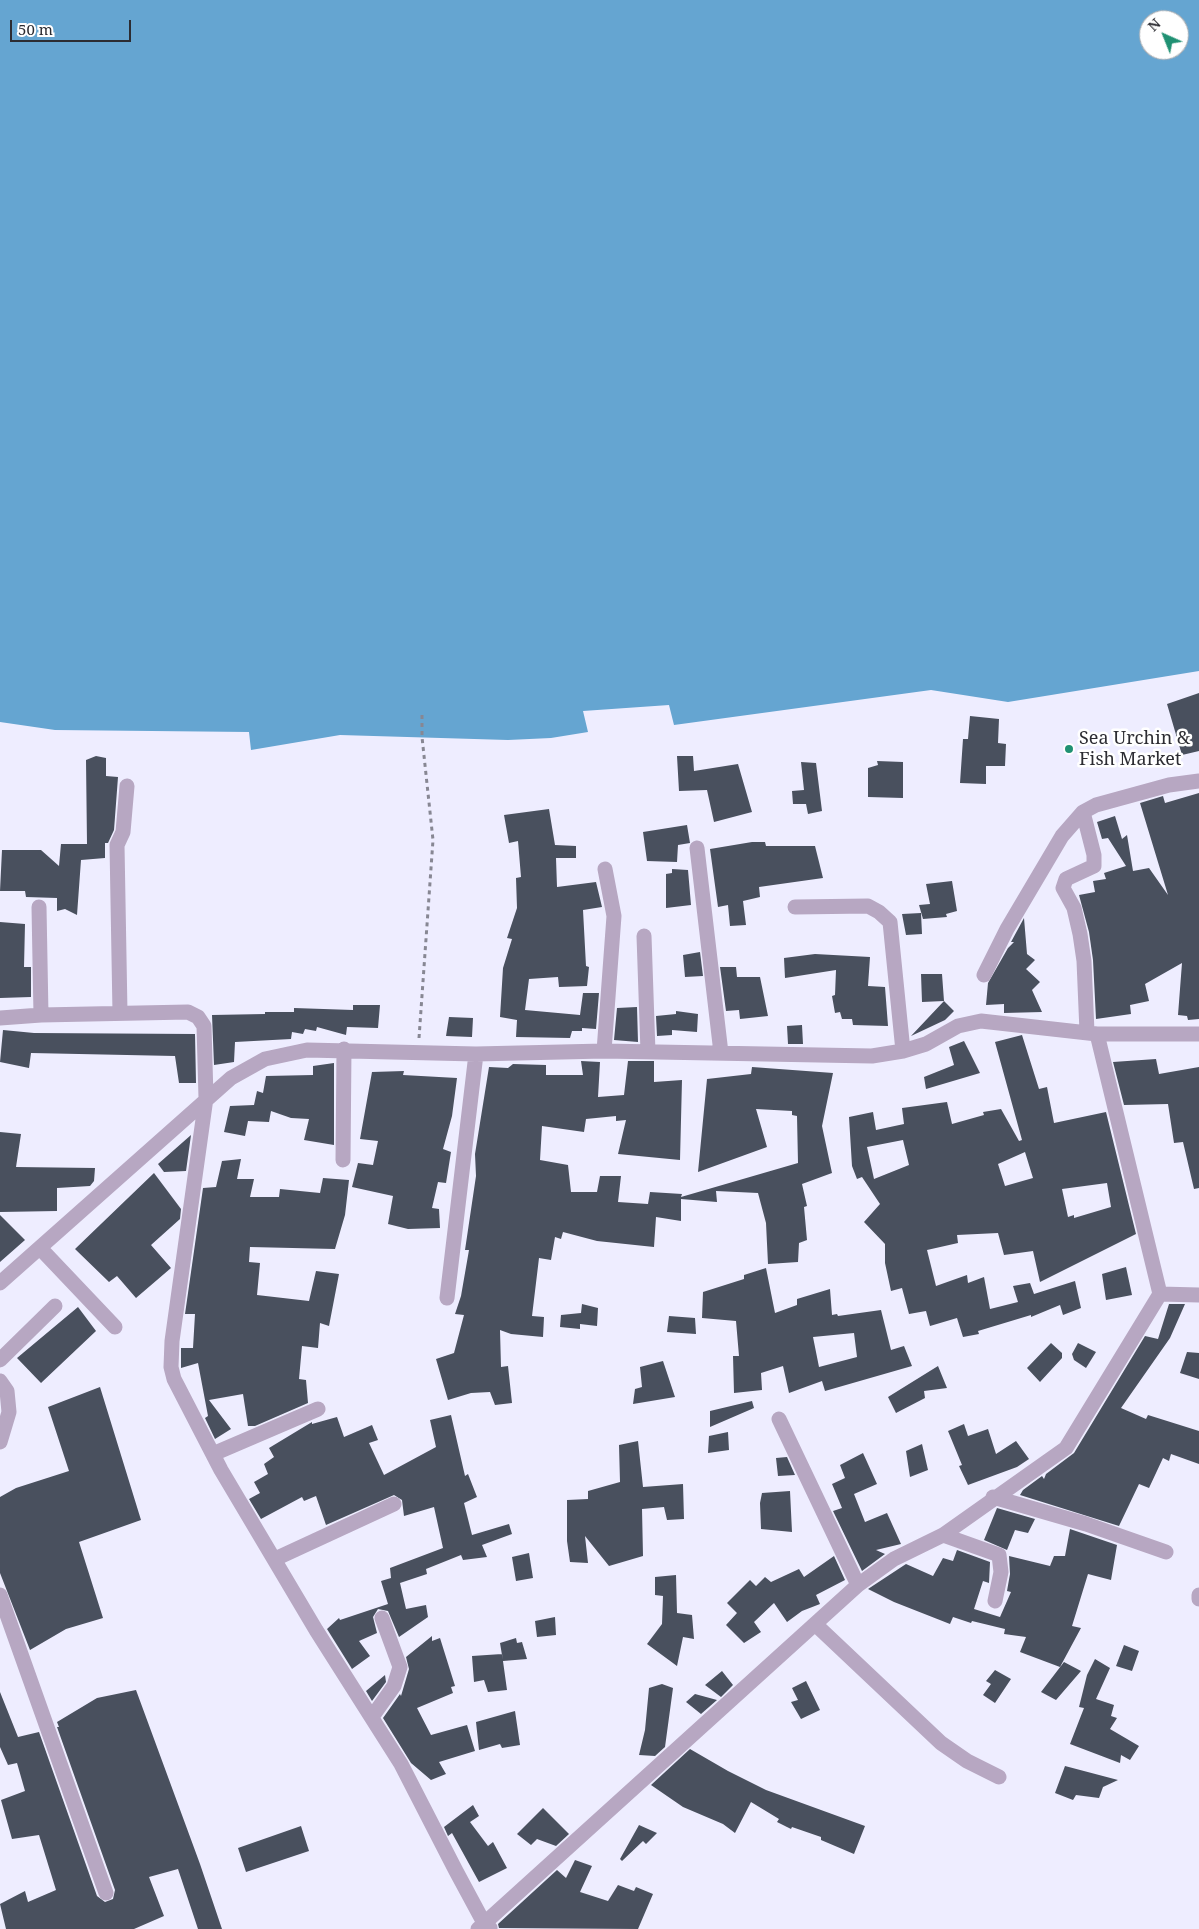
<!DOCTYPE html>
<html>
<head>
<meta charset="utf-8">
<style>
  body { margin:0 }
  #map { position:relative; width:1199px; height:1929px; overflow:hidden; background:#eeedff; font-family:"Noto Serif",serif }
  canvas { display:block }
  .north { position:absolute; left:1139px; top:10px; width:50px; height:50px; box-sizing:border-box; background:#fff; border:1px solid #ababad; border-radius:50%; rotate:316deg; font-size:14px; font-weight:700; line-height:20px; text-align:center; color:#2c2c32 }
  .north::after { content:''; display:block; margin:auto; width:18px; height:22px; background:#209173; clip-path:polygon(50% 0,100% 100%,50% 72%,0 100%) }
  .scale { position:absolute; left:10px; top:20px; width:121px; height:22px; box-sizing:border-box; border:2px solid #2c2c32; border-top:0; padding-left:6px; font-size:15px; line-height:18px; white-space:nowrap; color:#2c2c32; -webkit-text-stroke:4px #fff; paint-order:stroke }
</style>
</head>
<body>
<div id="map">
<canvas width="1199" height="1929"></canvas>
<div class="north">N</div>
<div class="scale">50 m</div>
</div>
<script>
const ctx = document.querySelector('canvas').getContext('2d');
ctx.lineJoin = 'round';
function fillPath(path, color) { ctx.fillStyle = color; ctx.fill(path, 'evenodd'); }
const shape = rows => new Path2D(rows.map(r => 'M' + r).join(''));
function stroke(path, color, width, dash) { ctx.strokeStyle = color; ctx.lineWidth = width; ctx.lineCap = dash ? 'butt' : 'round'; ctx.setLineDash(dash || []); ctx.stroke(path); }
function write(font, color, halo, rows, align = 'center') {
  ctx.font = font + ' "Noto Serif",serif'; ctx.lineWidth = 5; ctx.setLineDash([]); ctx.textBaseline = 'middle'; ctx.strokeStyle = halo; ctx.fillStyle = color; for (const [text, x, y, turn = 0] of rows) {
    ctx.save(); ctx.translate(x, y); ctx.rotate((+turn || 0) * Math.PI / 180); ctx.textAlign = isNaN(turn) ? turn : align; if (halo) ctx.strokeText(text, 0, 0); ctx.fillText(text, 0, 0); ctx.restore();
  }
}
const water = shape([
  [0,0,1199,0,1199,671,1008,702,931,690,674,725,669,705,583,711,588,732,551,738,508,740,340,735,251,750,249,732,55,730,0,722],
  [1149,20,1179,20,1179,50,1149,50]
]);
const building = shape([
  [1199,693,1199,751,1182,755,1167,704],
  [970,716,999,719,998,743,1006,744,1005,766,986,766,986,784,960,783,963,739,968,739],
  [96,756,106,758,106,776,118,777,114,830,108,843,105,843,105,858,81,860,77,915,65,909,57,911,57,898,26,897,25,891,0,891,2,850,41,850,59,866,61,844,87,844,86,760],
  [677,756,693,756,694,771,738,764,752,812,714,822,707,790,679,791],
  [877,761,903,762,903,798,868,797,868,768,878,765],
  [801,762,816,763,822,811,808,814,806,804,793,804,792,791,804,790],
  [1199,793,1199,1019,1188,1020,1187,1016,1178,1015,1182,963,1145,984,1149,1001,1130,1005,1131,1014,1096,1019,1093,960,1089,932,1079,895,1095,892,1093,881,1106,879,1104,873,1126,866,1108,838,1102,839,1097,822,1115,816,1122,839,1127,835,1133,871,1149,868,1168,895,1140,803,1163,796,1165,803],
  [549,809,555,845,576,846,576,858,556,858,557,887,596,882,602,907,583,910,586,966,589,967,587,986,559,987,558,977,529,979,525,1010,580,1015,583,993,599,993,596,1029,582,1028,582,1031,572,1031,570,1038,516,1037,517,1020,500,1017,503,968,512,939,507,938,517,908,516,878,521,877,518,841,509,843,504,815],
  [687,825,690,843,678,845,677,862,647,861,643,832],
  [752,842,765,842,766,846,815,846,823,878,759,887,760,897,743,901,746,925,730,926,728,905,718,907,710,849],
  [672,869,688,870,691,905,666,908,666,874,672,873],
  [952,881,957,911,946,914,947,917,923,919,919,905,930,904,926,884],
  [921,913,922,934,906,935,902,914],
  [1024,918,1027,954,1035,960,1026,969,1040,982,1032,990,1042,1012,1004,1013,1004,1004,986,1005,988,983,1008,948,1014,942,1011,942],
  [0,922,25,924,24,967,31,967,31,997,0,998],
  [700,952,703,976,685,977,683,955],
  [815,954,870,957,868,986,885,987,888,1026,853,1025,852,1019,842,1019,840,1012,835,1013,832,996,835,995,836,970,785,978,784,958],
  [720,967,736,967,737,977,760,977,768,1016,740,1019,739,1010,726,1011],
  [921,974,942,974,944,1001,922,1002],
  [944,1001,954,1011,945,1020,911,1036],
  [353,1005,380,1005,378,1028,347,1027,346,1035,317,1027,316,1031,305,1029,303,1034,292,1032,291,1039,235,1042,234,1062,214,1065,212,1015,265,1014,265,1012,294,1012,294,1008,353,1010],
  [637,1007,638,1042,614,1040,617,1008],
  [676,1011,698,1014,697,1032,672,1030,672,1035,657,1036,656,1016,676,1014],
  [449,1017,473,1018,472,1037,446,1036],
  [802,1025,803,1044,788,1044,787,1026],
  [3,1030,34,1033,195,1034,196,1083,179,1083,175,1056,31,1053,29,1068,0,1062],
  [1022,1035,1039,1089,1047,1087,1054,1123,1106,1112,1136,1234,1040,1282,1033,1251,1004,1255,998,1233,957,1235,958,1243,927,1250,936,1286,967,1275,968,1283,984,1277,990,1309,1018,1302,1013,1286,1030,1283,1034,1294,1075,1281,1081,1308,1063,1315,1060,1305,1031,1317,1031,1315,978,1331,979,1334,963,1337,957,1318,930,1326,926,1311,909,1314,902,1288,891,1291,885,1263,885,1244,864,1222,880,1204,862,1177,857,1179,852,1166,849,1117,873,1112,876,1130,904,1124,902,1108,947,1102,952,1124,984,1115,983,1112,1001,1109,1019,1141,1022,1140,995,1042],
  [903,1140,909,1165,874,1179,867,1147],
  [1025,1152,1033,1178,1005,1186,998,1164],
  [1107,1183,1111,1207,1074,1218,1074,1215,1068,1217,1062,1189],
  [964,1041,980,1073,926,1089,924,1077,954,1065,949,1047],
  [1156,1059,1159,1074,1199,1067,1199,1188,1194,1189,1183,1142,1174,1143,1168,1104,1124,1105,1113,1062],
  [581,1061,600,1062,598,1097,624,1095,628,1061,654,1061,654,1082,682,1080,680,1160,618,1154,626,1120,616,1121,616,1116,586,1119,584,1132,542,1126,540,1160,568,1165,571,1192,597,1192,600,1176,621,1176,618,1202,648,1204,650,1192,682,1194,681,1197,798,1163,797,1116,792,1115,792,1111,756,1109,767,1147,698,1172,707,1079,751,1074,752,1067,833,1073,822,1126,832,1173,802,1184,807,1206,804,1207,807,1240,799,1243,798,1262,768,1264,766,1223,758,1193,716,1191,717,1202,681,1199,681,1221,656,1217,654,1247,597,1241,563,1232,561,1239,555,1237,551,1260,539,1258,532,1316,544,1317,543,1337,511,1334,500,1330,501,1367,508,1366,512,1403,495,1405,490,1392,471,1393,448,1400,436,1359,454,1353,464,1315,455,1314,461,1296,469,1250,465,1250,476,1176,475,1154,489,1067,508,1068,513,1064,546,1065,546,1075,583,1075],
  [334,1063,334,1145,304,1140,309,1119,291,1118,271,1111,269,1122,248,1121,245,1136,224,1132,230,1106,254,1105,257,1091,263,1093,266,1076,313,1075,313,1066],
  [404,1071,403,1075,457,1078,452,1116,443,1149,451,1152,446,1183,438,1182,432,1208,439,1209,440,1228,408,1229,388,1224,393,1196,352,1187,358,1163,373,1165,378,1141,360,1139,372,1072],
  [0,1132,21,1134,16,1167,95,1168,94,1181,90,1186,57,1188,57,1211,0,1212],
  [191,1135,186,1171,164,1172,158,1164],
  [241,1159,237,1179,254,1179,250,1197,279,1197,280,1189,320,1193,323,1178,349,1180,345,1215,335,1249,250,1247,249,1262,260,1263,257,1295,309,1301,316,1271,339,1274,329,1326,320,1323,318,1348,302,1346,299,1379,306,1380,308,1403,255,1426,248,1426,243,1394,209,1400,231,1429,215,1439,205,1418,208,1416,198,1363,181,1368,181,1348,193,1348,195,1314,185,1314,203,1188,216,1187,222,1161],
  [154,1173,181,1209,180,1219,151,1245,171,1268,136,1298,117,1276,109,1282,75,1249],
  [0,1215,25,1240,0,1262],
  [1126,1267,1132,1295,1106,1300,1102,1274],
  [766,1268,775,1313,797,1305,797,1299,830,1289,832,1315,837,1314,838,1316,881,1310,891,1350,904,1346,912,1366,825,1391,822,1381,789,1393,783,1366,761,1373,762,1390,734,1393,733,1356,739,1356,736,1321,702,1318,703,1292,744,1279,744,1275],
  [854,1333,857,1357,819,1367,813,1337],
  [582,1304,598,1308,597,1326,580,1324,580,1329,560,1327,561,1315,581,1313],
  [1169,1304,1185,1304,1170,1338,1121,1408,1146,1419,1148,1415,1199,1431,1199,1464,1171,1454,1169,1461,1163,1458,1149,1488,1139,1484,1119,1526,1020,1495,1023,1490,1042,1476,1044,1479,1046,1474,1074,1453,1145,1336,1158,1339],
  [78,1307,96,1331,41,1383,17,1358],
  [669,1316,695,1318,696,1334,667,1332],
  [1051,1343,1062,1353,1062,1358,1040,1382,1027,1368],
  [1078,1343,1096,1352,1086,1368,1074,1360,1072,1354],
  [1187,1352,1199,1353,1199,1379,1180,1373],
  [663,1361,675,1397,633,1404,635,1389,642,1387,640,1367],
  [938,1366,947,1388,924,1391,925,1398,896,1413,888,1397],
  [100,1387,141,1520,79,1542,103,1618,66,1629,30,1650,0,1573,0,1497,16,1488,69,1471,48,1407],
  [752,1401,754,1408,710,1427,710,1411],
  [451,1415,465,1476,468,1474,477,1497,464,1503,472,1535,509,1524,512,1534,482,1545,487,1557,463,1560,461,1555,426,1569,427,1574,400,1583,406,1609,426,1605,428,1617,399,1637,388,1611,378,1609,373,1617,377,1633,359,1641,370,1656,352,1669,327,1629,339,1618,340,1620,388,1604,381,1581,391,1578,390,1568,443,1548,434,1507,404,1516,402,1500,394,1495,326,1525,316,1496,304,1501,302,1497,261,1519,249,1499,260,1493,254,1482,268,1474,264,1464,274,1457,269,1448,312,1422,312,1424,337,1417,344,1437,372,1425,378,1440,369,1443,384,1475,436,1447,430,1420],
  [964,1424,968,1436,988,1429,996,1454,1016,1441,1029,1459,1017,1467,968,1485,959,1466,962,1465,948,1431],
  [728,1432,729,1450,708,1453,709,1436],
  [638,1441,643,1487,683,1484,684,1519,667,1520,664,1507,642,1509,643,1556,609,1566,585,1536,588,1563,570,1562,567,1541,567,1500,588,1499,588,1491,620,1482,619,1445],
  [922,1444,928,1470,910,1477,906,1451],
  [863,1453,877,1484,854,1494,865,1522,887,1513,901,1544,876,1550,885,1554,862,1571,833,1511,842,1508,832,1484,845,1478,840,1465],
  [787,1457,795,1475,778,1476,776,1458],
  [790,1491,792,1532,761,1529,760,1503,762,1493],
  [997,1508,1035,1519,1028,1533,1015,1530,1007,1550,984,1540],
  [1070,1529,1117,1545,1111,1580,1088,1574,1072,1626,1081,1628,1060,1667,1020,1652,1026,1637,1004,1634,1005,1629,972,1621,971,1623,953,1617,950,1624,894,1602,868,1589,906,1564,933,1576,943,1558,953,1561,957,1550,990,1562,989,1583,983,1581,974,1609,1000,1617,1011,1592,1007,1591,1010,1574,1009,1556,1050,1566,1054,1556,1065,1556],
  [529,1553,533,1578,516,1581,512,1557],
  [834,1556,845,1580,816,1595,820,1604,802,1611,787,1622,774,1603,754,1622,761,1632,744,1643,726,1625,737,1613,727,1603,750,1580,756,1586,765,1577,771,1582,799,1569,804,1577],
  [676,1575,677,1613,692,1615,694,1639,683,1637,677,1666,647,1644,662,1624,663,1596,655,1595,655,1577],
  [555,1617,556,1635,537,1637,535,1621],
  [432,1636,432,1641,440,1638,455,1686,451,1687,453,1693,417,1708,431,1735,467,1725,475,1751,439,1762,446,1774,431,1780,411,1763,383,1718,400,1694,401,1696,409,1669,406,1657],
  [516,1638,517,1643,522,1642,527,1659,503,1661,500,1643],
  [1124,1645,1139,1651,1132,1671,1116,1666],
  [502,1654,507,1690,488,1692,484,1680,474,1682,472,1656],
  [1095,1659,1110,1668,1096,1699,1114,1705,1111,1716,1117,1718,1110,1729,1139,1746,1130,1760,1121,1755,1120,1763,1070,1744,1084,1708,1079,1707,1087,1675],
  [1064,1662,1081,1671,1056,1700,1041,1692],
  [995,1670,1011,1679,995,1703,983,1695,991,1684,986,1681],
  [722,1671,733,1685,721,1697,705,1685],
  [385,1675,386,1682,372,1701,366,1691],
  [806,1681,820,1710,801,1719,791,1702,798,1700,792,1688],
  [662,1684,673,1688,665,1747,655,1756,639,1755,645,1730,649,1688],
  [136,1690,200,1864,222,1929,198,1929,178,1869,149,1877,164,1916,134,1929,6,1929,0,1904,25,1891,28,1902,56,1890,39,1835,12,1839,1,1800,25,1791,17,1763,8,1765,0,1747,0,1692,18,1737,39,1732,97,1896,105,1902,113,1899,115,1890,57,1727,59,1727,57,1722,97,1698],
  [695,1694,717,1700,701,1714,686,1702],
  [515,1711,520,1745,502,1748,500,1744,479,1750,476,1722],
  [690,1749,728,1771,766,1790,865,1826,854,1854,821,1840,821,1837,792,1827,791,1829,777,1822,779,1819,751,1802,735,1833,723,1824,683,1807,651,1785],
  [1065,1766,1118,1780,1103,1787,1099,1798,1076,1795,1073,1800,1055,1793],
  [473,1805,479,1816,470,1822,488,1846,493,1842,507,1868,479,1882,452,1833,448,1836,444,1827],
  [543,1808,569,1834,556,1846,537,1839,531,1845,517,1834],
  [639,1825,657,1833,646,1844,643,1841,622,1861,620,1859],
  [301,1826,309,1851,246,1872,238,1848],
  [575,1860,592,1866,580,1892,608,1901,618,1885,634,1891,636,1887,653,1894,638,1929,499,1928,498,1924,557,1870,566,1878]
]);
const path = shape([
  [419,1038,433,840,422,737,422,715]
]);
const minor = shape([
  [1083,812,1094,855,1094,866,1066,879,1063,888,1074,908,1080,934,1084,961,1087,1032],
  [697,848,721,1053],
  [39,907,41,1015],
  [795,907,868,906,879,912,890,922,903,1051],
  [644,936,648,1052],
  [984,975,1007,929,1062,836,1083,812,1096,805,1169,785,1199,781],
  [120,1013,117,845,123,832,127,786],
  [0,1018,41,1015,188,1012,198,1017,204,1026,206,1098,172,1341,171,1367,174,1379,221,1470,316,1630,401,1764,456,1871,484,1923,490,1928],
  [604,1051,614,916,605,869],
  [343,1160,344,1049],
  [40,1248,115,1327],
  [0,1283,231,1078,265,1059,307,1050,476,1054,604,1051,872,1056,903,1051,926,1044,958,1026,981,1021,1097,1034,1199,1034],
  [1160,1294,1199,1295],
  [447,1298,476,1054],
  [0,1360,55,1306],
  [0,1381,7,1391,9,1412,0,1442],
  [779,1419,858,1585],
  [213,1454,318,1409],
  [993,1497,1086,1524,1166,1552],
  [943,1535,999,1555,1001,1572,995,1601],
  [275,1559,394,1504],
  [0,1595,106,1893],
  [1199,1595,1199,1599],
  [815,1624,941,1743,967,1761,999,1777],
  [372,1717,394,1686,400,1667,382,1618],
  [478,1929,858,1585,894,1559,943,1535,1066,1448,1160,1294,1097,1034]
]);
const markers = [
  [1069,749,5,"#209173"]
];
const poiNames = [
  ["Sea Urchin &",1079,739],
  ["Fish Market",1079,760]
];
fillPath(water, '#65a5d1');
fillPath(building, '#49505e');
stroke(path, '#878793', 3, [4, 4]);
stroke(minor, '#b7a7c2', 15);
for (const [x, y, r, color] of markers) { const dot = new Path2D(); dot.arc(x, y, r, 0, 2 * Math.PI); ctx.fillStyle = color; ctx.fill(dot); stroke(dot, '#fff', 2); }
write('18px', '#2c2c32', '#fff', poiNames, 'left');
</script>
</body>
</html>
